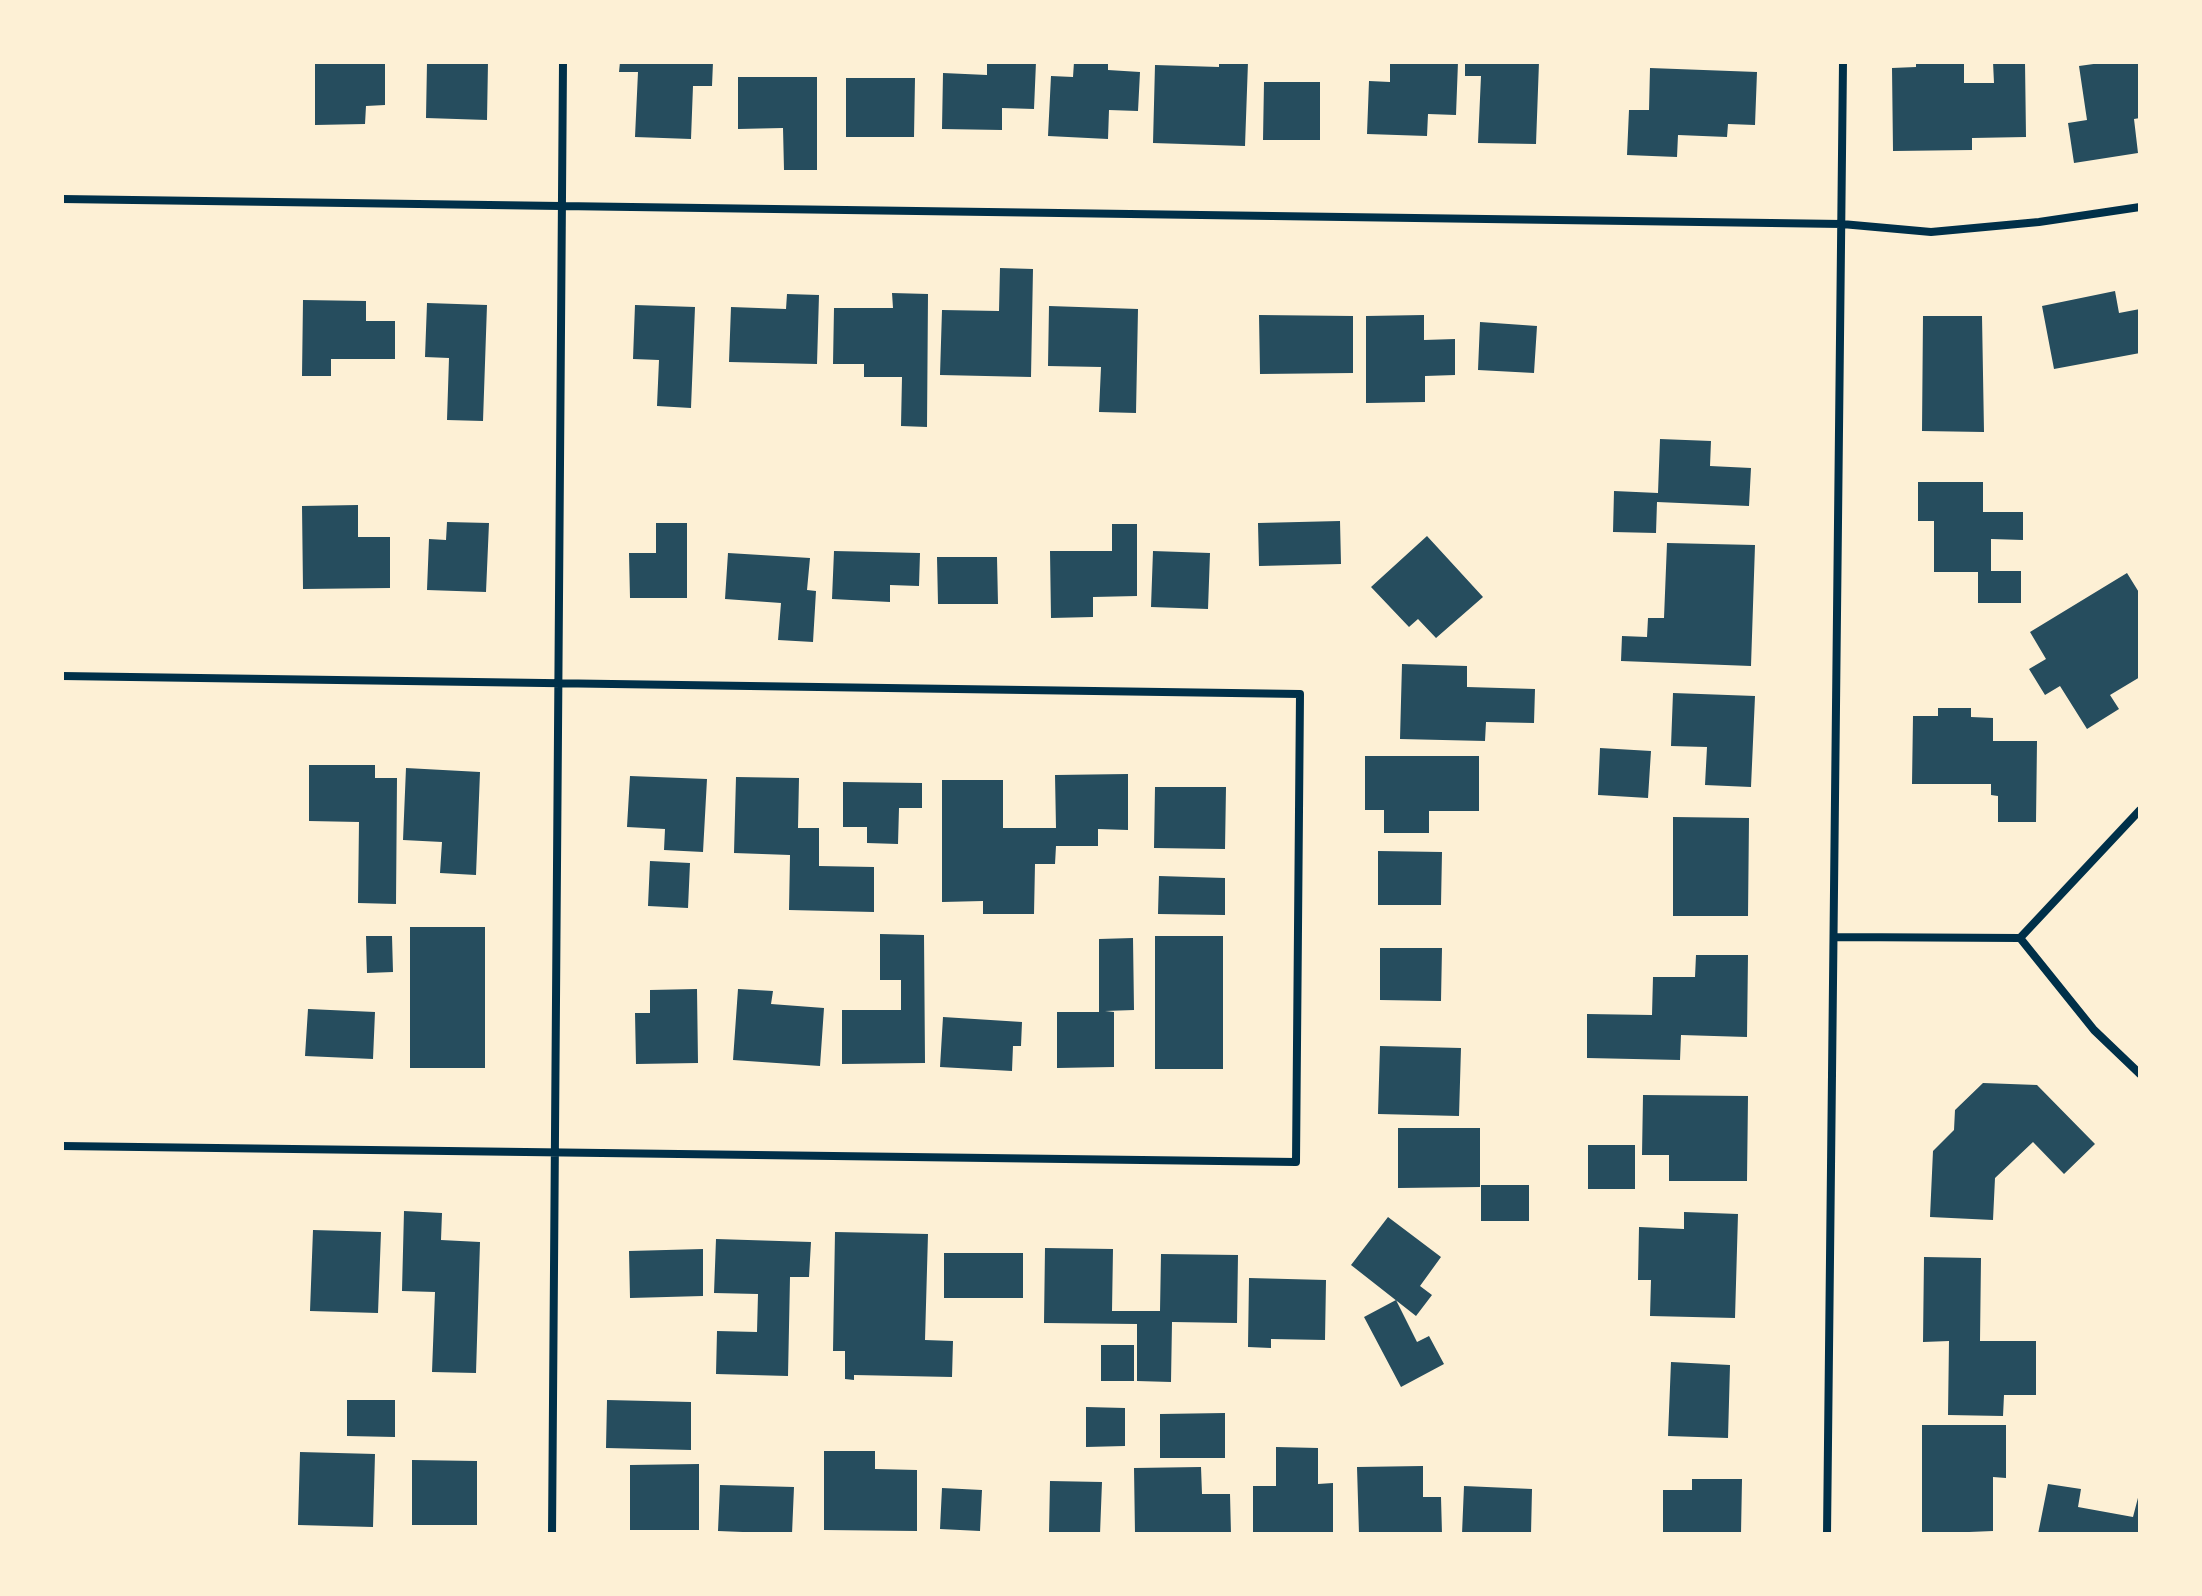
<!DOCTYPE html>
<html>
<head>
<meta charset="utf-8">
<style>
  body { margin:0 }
  #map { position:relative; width:2202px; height:1596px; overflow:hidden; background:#fdf0d5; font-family:Cabin,sans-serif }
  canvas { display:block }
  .frame { position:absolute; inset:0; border:64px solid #fdf0d5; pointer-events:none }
</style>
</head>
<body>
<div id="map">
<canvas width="2202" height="1596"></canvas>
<div class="frame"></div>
</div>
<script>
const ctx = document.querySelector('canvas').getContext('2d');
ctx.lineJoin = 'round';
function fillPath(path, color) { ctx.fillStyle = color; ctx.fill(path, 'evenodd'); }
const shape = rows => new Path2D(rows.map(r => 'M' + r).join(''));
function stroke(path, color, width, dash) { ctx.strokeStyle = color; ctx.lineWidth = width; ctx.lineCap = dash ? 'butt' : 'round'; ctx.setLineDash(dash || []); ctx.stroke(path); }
const building = shape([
  [315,62,385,62,385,105,366,106,365,124,315,125],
  [427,62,488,62,487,120,426,118],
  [620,62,713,62,712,86,693,86,691,139,635,137,638,72,619,72],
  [987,62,1036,62,1034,109,1002,108,1002,130,942,129,943,73,987,75],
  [1074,62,1108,62,1108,70,1140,72,1138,111,1109,110,1108,139,1048,136,1051,76,1073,77],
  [1219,62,1248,62,1245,146,1153,143,1155,65,1219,67],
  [1390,62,1458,62,1456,115,1428,114,1427,136,1367,134,1369,81,1390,82],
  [1465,62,1539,62,1536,144,1478,143,1481,76,1465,76],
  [1916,62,1964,62,1964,83,1994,83,1993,62,2025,62,2026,137,1972,138,1972,150,1893,151,1892,68,1916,67],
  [2108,62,2140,62,2140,118,2134,119,2138,153,2074,163,2068,123,2087,120,2079,66],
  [1650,68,1757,72,1755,125,1728,124,1727,137,1678,135,1677,157,1627,155,1629,110,1649,110],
  [738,77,817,77,817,170,784,170,783,128,738,129],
  [846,78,915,78,914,137,846,137],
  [1264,82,1320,82,1320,140,1263,140],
  [1000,268,1033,269,1031,377,940,375,942,310,999,311],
  [2115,291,2119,313,2140,309,2140,353,2054,369,2042,306],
  [892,293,928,294,927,427,901,426,902,377,864,377,864,364,833,364,834,308,893,308],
  [787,294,819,295,817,364,729,362,731,307,786,309],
  [303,300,366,301,366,321,395,321,395,359,331,359,331,376,302,376],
  [427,303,487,305,483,421,447,420,449,358,425,357],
  [635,305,695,307,691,408,657,406,659,360,633,359],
  [1049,306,1138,309,1136,413,1099,412,1101,367,1048,366],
  [1259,315,1353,316,1353,373,1260,374],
  [1424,315,1424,340,1455,339,1455,375,1425,376,1425,402,1366,403,1366,316],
  [1923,316,1982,316,1984,432,1922,431],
  [1480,322,1537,326,1534,373,1478,370],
  [1660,439,1711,441,1710,466,1751,468,1749,506,1657,502,1656,533,1613,532,1614,491,1658,493],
  [1918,482,1983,482,1983,512,2023,512,2023,540,1991,539,1991,571,2021,571,2021,603,1978,603,1978,572,1934,572,1934,521,1918,521],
  [358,505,358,537,390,537,390,588,303,589,302,506],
  [1340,521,1341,564,1259,566,1258,523],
  [447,522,489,523,486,592,427,590,429,539,446,540],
  [656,523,687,523,687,598,630,598,629,553,656,553],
  [1112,524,1137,524,1137,596,1093,597,1093,617,1051,618,1050,551,1112,551],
  [1427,536,1483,597,1436,638,1418,619,1409,627,1371,587],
  [1667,543,1755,545,1751,666,1621,661,1622,636,1647,637,1648,618,1664,618],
  [834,551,920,553,919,586,890,585,890,602,832,599],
  [1153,551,1210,553,1208,609,1151,607],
  [728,553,810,558,807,590,816,591,813,642,778,640,781,603,725,599],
  [937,557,997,557,998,604,938,604],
  [2127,573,2140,594,2140,677,2110,695,2119,709,2087,729,2060,686,2045,695,2029,669,2046,659,2030,632],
  [1402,664,1467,666,1467,687,1535,689,1534,723,1486,722,1485,741,1400,739],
  [1673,693,1755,696,1751,787,1705,785,1707,747,1671,746],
  [1938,708,1971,708,1971,717,1993,718,1993,741,2037,741,2036,822,1998,822,1998,796,1991,795,1991,784,1912,784,1913,716,1938,716],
  [1600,748,1651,751,1648,798,1598,795],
  [1365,756,1479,756,1479,811,1429,811,1429,833,1384,833,1384,810,1365,810],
  [309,765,375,765,375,778,397,778,396,904,358,903,359,822,309,821],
  [406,768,480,772,476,875,440,873,442,842,403,840],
  [1128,774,1128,830,1098,829,1098,846,1056,846,1055,864,1035,864,1034,914,983,914,983,901,942,902,942,780,1003,780,1003,828,1056,828,1055,775],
  [630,776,707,779,703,852,664,850,665,829,627,827],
  [736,777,799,778,798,828,819,828,819,866,874,867,874,912,789,910,790,855,734,853],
  [843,782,922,783,922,808,899,808,898,844,867,843,867,827,843,827],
  [1155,787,1226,787,1225,849,1154,848],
  [1673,817,1749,818,1748,916,1673,916],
  [1378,851,1442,852,1441,905,1378,905],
  [650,861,690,863,688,908,648,906],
  [1159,876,1225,878,1225,915,1158,914],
  [410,927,485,927,485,1068,410,1068],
  [880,934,924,935,925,1063,842,1064,842,1010,901,1010,901,980,880,980],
  [366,936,392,936,393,972,367,973],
  [1155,936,1223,936,1223,1069,1155,1069],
  [1133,938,1134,1010,1105,1011,1114,1012,1114,1067,1057,1068,1057,1012,1099,1012,1099,939],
  [1380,948,1442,948,1441,1001,1380,1000],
  [1696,955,1748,955,1747,1037,1681,1035,1680,1060,1587,1058,1587,1014,1652,1015,1653,977,1695,977],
  [697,989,698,1063,636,1064,635,1013,650,1013,650,990],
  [738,989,773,991,771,1004,824,1008,820,1066,733,1060],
  [308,1009,375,1012,373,1059,305,1056],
  [943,1017,1022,1022,1021,1046,1013,1046,1012,1071,940,1067],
  [1380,1046,1461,1048,1459,1116,1378,1114],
  [1983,1083,2037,1085,2095,1144,2064,1174,2033,1142,1995,1178,1993,1220,1930,1217,1933,1151,1954,1130,1955,1110],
  [1643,1095,1748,1096,1747,1181,1669,1181,1669,1155,1642,1155],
  [1398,1128,1480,1128,1480,1187,1398,1188],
  [1588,1145,1635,1145,1635,1189,1588,1189],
  [1481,1185,1529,1185,1529,1221,1481,1221],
  [404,1211,442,1213,441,1240,480,1242,476,1373,432,1372,435,1292,402,1291],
  [1684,1212,1738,1214,1735,1318,1650,1316,1651,1280,1638,1280,1639,1227,1684,1229],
  [1388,1217,1441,1257,1420,1286,1432,1295,1416,1316,1351,1265],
  [313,1230,381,1232,378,1313,310,1311],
  [835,1232,928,1234,925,1340,953,1341,952,1377,854,1375,854,1380,845,1379,845,1351,833,1351],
  [716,1239,811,1242,809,1277,790,1277,788,1376,716,1374,717,1331,757,1332,758,1294,714,1293],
  [1045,1248,1113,1249,1112,1311,1160,1311,1161,1254,1238,1255,1237,1323,1172,1322,1171,1382,1137,1381,1137,1324,1044,1323],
  [703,1249,703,1296,630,1298,629,1251],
  [944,1253,1023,1253,1023,1298,944,1298],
  [1924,1257,1981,1258,1980,1341,2036,1341,2036,1395,2004,1395,2003,1416,1948,1415,1949,1341,1923,1342],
  [1249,1278,1326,1280,1325,1340,1271,1339,1271,1348,1248,1347],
  [1396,1300,1417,1342,1429,1336,1444,1364,1401,1387,1364,1317],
  [1101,1345,1134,1345,1134,1381,1101,1381],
  [1671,1362,1730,1365,1728,1438,1668,1436],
  [347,1400,395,1400,395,1437,347,1436],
  [607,1400,691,1402,691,1450,606,1448],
  [1086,1407,1125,1408,1125,1446,1086,1447],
  [1225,1413,1225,1458,1160,1458,1160,1414],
  [1922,1425,2006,1425,2006,1478,1993,1477,1993,1531,1922,1534],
  [1276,1447,1318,1448,1318,1484,1333,1483,1333,1534,1253,1534,1253,1486,1276,1486],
  [824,1451,875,1451,875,1469,917,1470,917,1531,824,1530],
  [300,1452,375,1454,373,1527,298,1525],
  [412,1460,477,1461,477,1525,412,1525],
  [699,1464,699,1530,630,1530,630,1465],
  [1423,1466,1423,1497,1441,1497,1442,1534,1359,1534,1357,1467],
  [1201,1467,1202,1494,1230,1494,1231,1534,1135,1534,1134,1468],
  [1692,1479,1742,1479,1741,1534,1663,1534,1663,1490,1692,1490],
  [1050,1481,1102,1482,1100,1534,1049,1533],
  [2048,1484,2081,1489,2078,1507,2133,1517,2140,1490,2140,1534,2038,1534],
  [720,1485,794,1487,792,1534,718,1531],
  [1464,1486,1532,1489,1531,1534,1462,1534],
  [942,1488,982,1490,980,1531,940,1529]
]);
const minor = shape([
  [62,199,1842,224,1931,232,2039,222,2140,207],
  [62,676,1300,694,1296,1162,62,1146],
  [1834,937,2020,938,2094,1030,2140,1074],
  [2020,938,2140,810],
  [552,1534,563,62],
  [1827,1534,1843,62]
]);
fillPath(building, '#264d5e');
stroke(minor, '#003049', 8);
</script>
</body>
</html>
